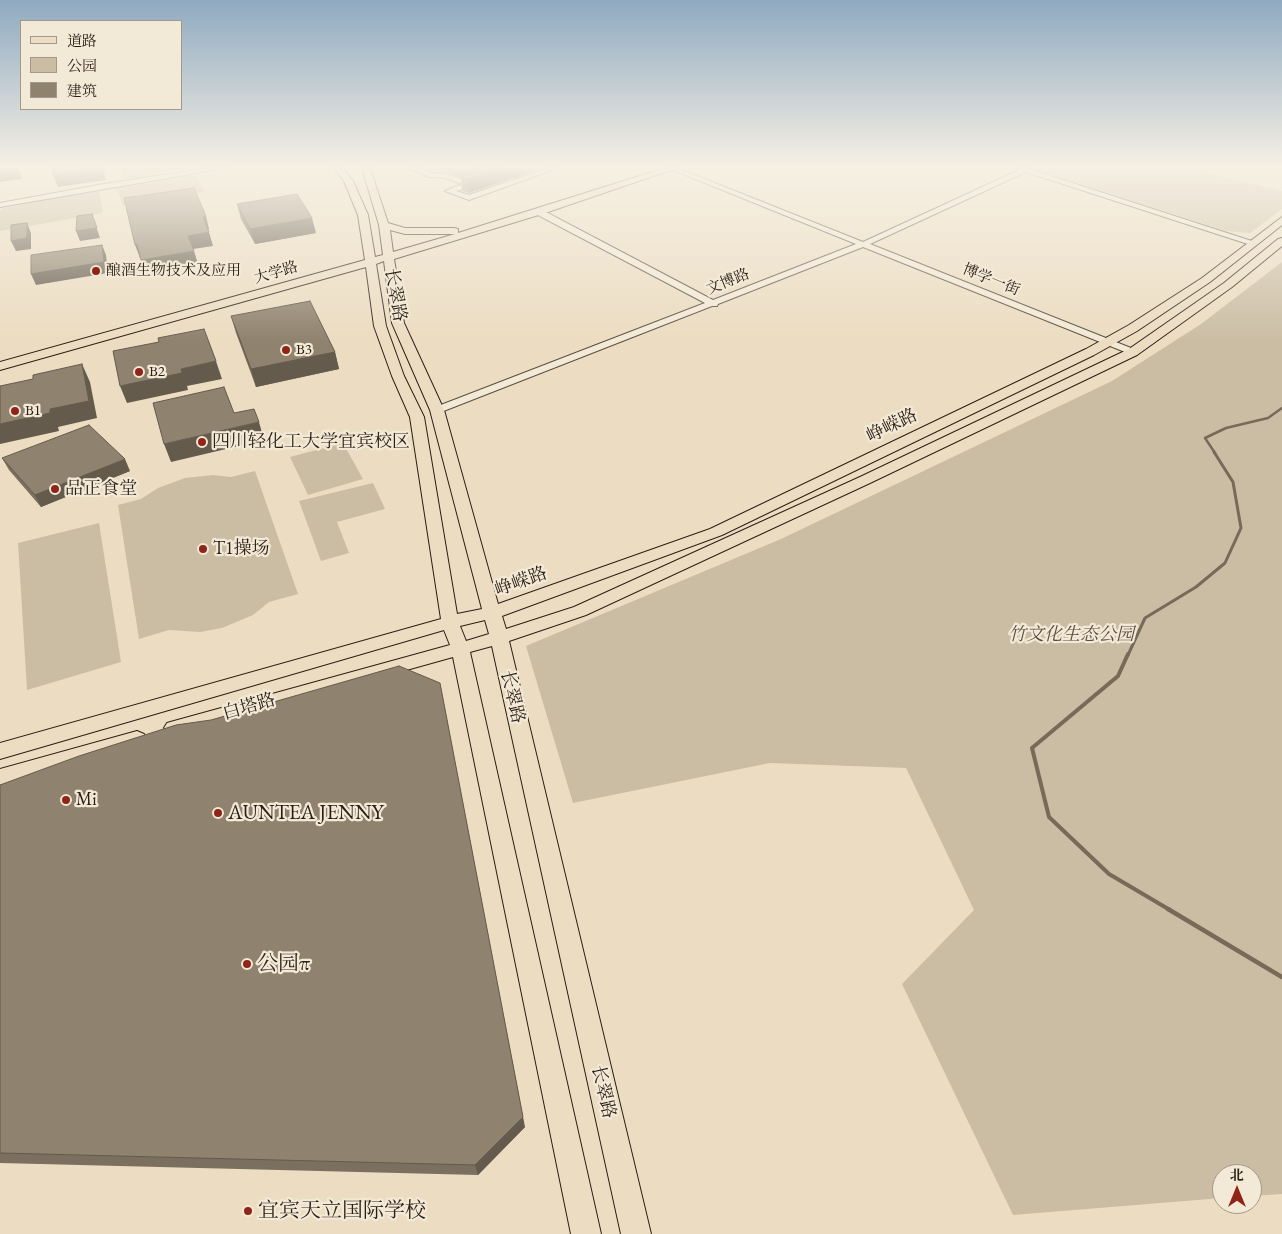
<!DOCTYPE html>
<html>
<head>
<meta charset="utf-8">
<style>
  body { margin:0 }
  #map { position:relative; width:1282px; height:1234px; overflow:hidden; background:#ecddc2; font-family:"EB Garamond","Noto Serif SC",serif }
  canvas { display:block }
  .legend { position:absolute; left:20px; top:20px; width:162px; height:90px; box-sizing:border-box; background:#f3e9d7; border:1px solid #a39889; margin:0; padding:6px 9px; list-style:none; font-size:15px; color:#2b1f14 }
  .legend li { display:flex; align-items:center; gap:10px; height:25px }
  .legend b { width:25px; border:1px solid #a39889 }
  .north { position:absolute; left:1212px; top:1164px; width:50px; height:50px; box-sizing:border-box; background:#f3e9d7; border:1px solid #a39889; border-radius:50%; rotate:0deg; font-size:14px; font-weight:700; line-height:20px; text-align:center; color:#2b1f14 }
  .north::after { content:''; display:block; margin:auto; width:18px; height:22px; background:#8f2418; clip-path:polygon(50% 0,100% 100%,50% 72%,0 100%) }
</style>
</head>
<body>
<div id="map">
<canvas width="1282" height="1234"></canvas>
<ul class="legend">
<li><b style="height:6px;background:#ecddc2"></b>道路</li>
<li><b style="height:14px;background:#cbbda4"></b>公园</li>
<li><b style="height:14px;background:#8f826e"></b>建筑</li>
</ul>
<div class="north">北</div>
</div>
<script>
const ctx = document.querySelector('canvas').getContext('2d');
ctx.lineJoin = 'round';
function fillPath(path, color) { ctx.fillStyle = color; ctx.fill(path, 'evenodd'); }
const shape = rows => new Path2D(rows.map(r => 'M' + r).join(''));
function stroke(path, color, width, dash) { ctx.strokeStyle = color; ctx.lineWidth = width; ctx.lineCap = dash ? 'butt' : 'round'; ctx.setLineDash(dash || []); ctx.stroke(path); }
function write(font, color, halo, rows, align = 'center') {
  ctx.font = font + ' "EB Garamond","Noto Serif SC",serif'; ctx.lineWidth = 4.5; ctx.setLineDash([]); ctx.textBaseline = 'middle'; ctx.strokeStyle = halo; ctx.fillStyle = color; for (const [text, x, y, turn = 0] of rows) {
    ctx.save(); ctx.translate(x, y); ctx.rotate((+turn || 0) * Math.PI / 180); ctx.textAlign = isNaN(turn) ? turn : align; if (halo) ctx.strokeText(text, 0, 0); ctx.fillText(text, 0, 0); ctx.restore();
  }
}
const green = shape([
  [121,168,190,168,125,179],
  [1030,168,1184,168,1282,191,1282,209,1250,233,1226,231],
  [195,175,205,192,123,206,116,188],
  [91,191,99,191,103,213,0,231,0,211,3,208],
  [1282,262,1282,1194,1252,1196,1252,1174,1222,1174,1222,1198,1013,1215,902,984,974,910,906,768,770,763,573,803,526,646,781,539,1112,381,1201,324],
  [343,443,363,479,308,495,290,457],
  [255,471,298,594,269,602,253,615,222,628,200,632,169,630,139,639,118,505,141,499,158,488,185,478,213,475,231,477],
  [373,483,385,509,337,522,349,553,321,561,299,501],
  [99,523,121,662,27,690,18,543]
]);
const streamFar3 = shape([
  [1215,453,1205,438,1226,428,1268,418,1282,408]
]);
const streamFar2 = shape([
  [1128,655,1145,618,1196,587,1225,563,1241,528,1233,482,1214,452]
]);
const streamFar1 = shape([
  [1128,654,1118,676,1032,748,1049,817,1109,874,1170,910]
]);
const stream = shape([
  [1168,909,1282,977]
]);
const minor = shape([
  [210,168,227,168,0,207,0,203,104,184,210,168],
  [408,168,418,168,433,173,446,174,472,182,472,186,456,191,469,195,548,168,558,168,469,200,445,191,462,184,445,178,429,177,408,168],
  [668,168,677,168,863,242,1019,170,1016,168,1026,168,1258,243,1251,245,1026,172,870,244,1136,350,1136,354,1130,354,863,247,718,304,717,306,712,306,441,412,433,412,432,410,433,408,705,303,536,214,536,210,542,210,713,300,856,244,668,168]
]);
const major = shape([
  [334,168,343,168,353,181,368,215,375,257,383,255,379,225,362,168,370,168,388,223,405,228,454,228,458,229,458,233,665,168,677,168,542,214,394,259,404,323,444,410,498,604,710,529,1086,349,1129,325,1202,278,1282,217,1282,225,1210,282,1137,331,1094,355,722,535,502,616,506,629,574,607,860,477,1129,349,1224,283,1278,239,1282,238,1282,246,1232,287,1137,355,870,483,586,615,509,641,651,1234,621,1234,492,646,470,652,601,1234,571,1234,453,657,174,735,167,733,164,728,167,723,174,721,450,645,444,630,0,759,0,743,441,619,410,417,392,376,374,326,366,267,0,370,0,362,365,260,358,215,344,181,334,168],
  [390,230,405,234,455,234,393,252,390,230],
  [384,261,392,323,430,410,482,609,457,614,424,417,404,376,386,326,376,264,384,261],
  [485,620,489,634,466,641,460,626,485,620],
  [137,731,144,734,147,739,144,744,0,785,0,769,137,731]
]);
const wall = shape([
  [425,168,534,168,534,171,469,193,462,191,461,177],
  [237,204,316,233,255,244,241,219],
  [231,316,335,352,339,369,256,387,236,333],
  [2,458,130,471,41,507,9,470],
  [0,785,525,1127,478,1175,0,1163]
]);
const shadedWall = shape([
  [0,168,19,168,22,179,0,182],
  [103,168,106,180,58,187,53,175],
  [500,168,534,168,534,171,469,193,467,179],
  [92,214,100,238,80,241,76,231],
  [206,216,209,229,207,230,203,217],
  [312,218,316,233,255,244,250,229],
  [27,223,31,233,31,249,16,251,11,241],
  [209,232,213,246,193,249,188,236],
  [137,244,142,258,140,258,135,245],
  [102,245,106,255,108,273,36,285,31,274],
  [194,251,198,264,146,273,141,260],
  [335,352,339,369,256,387,251,369],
  [216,361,222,379,187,386,188,390,127,403,120,386,181,369],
  [82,364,90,382,97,418,58,427,59,431,0,444,0,424,50,409],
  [259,422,264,440,171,462,164,444],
  [125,459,130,471,41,507,35,495],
  [440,683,525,1127,478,1175,475,1165]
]);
const building = shape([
  [52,168,102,168,53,175,52,168],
  [472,168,500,168,467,179,461,177,472,173,473,169,472,168],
  [194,188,206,216,203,217,209,232,188,236,194,251,141,260,137,244,135,245,124,198,194,188],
  [297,194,312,218,250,229,237,204,297,194],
  [92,214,97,228,76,231,77,216,92,214],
  [27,223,27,238,11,241,11,225,27,223],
  [102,245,104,262,31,274,31,255,102,245],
  [310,301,335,352,251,369,231,316,310,301],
  [204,329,216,361,181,369,182,373,120,386,113,351,159,342,158,338,204,329],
  [82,364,89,401,50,409,50,413,0,424,0,386,33,379,33,375,82,364],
  [224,387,234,413,254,409,259,422,164,444,153,403,224,387],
  [89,425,125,459,35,495,2,458,89,425],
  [399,666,440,683,523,1117,475,1165,0,1153,0,785,79,756,176,725,211,720,399,666]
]);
const markers = [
  [96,271,5,"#8f2418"],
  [286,350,5,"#8f2418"],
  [139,372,5,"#8f2418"],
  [15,411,5,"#8f2418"],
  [202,442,5,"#8f2418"],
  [55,489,5,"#8f2418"],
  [203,549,5,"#8f2418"],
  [66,800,5,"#8f2418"],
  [218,813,5,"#8f2418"],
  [247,964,5,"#8f2418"],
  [248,1211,5,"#8f2418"]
];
const farPoinames = [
  ["酿酒生物技术及应用",106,271],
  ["B3",296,350],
  ["B2",149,372],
  ["B1",25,411]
];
const farStreetnames = [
  ["大学路",276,273,-16],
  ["博学一街",991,280,22],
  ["文博路",728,282,-22]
];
const streetNames = [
  ["长翠路",395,295,80],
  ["峥嵘路",892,426,-26],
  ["峥嵘路",521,582,-20],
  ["长翠路",512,697,77],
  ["白塔路",249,707,-16],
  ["长翠路",603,1092,77]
];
const poiNames = [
  ["四川轻化工大学宜宾校区",212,442],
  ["品正食堂",65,489],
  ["T1操场",213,549],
  ["Mi",76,800]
];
const parkNames = [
  ["竹文化生态公园",1071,635]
];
const nearPoinames = [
  ["AUNTEA JENNY",228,813],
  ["公园π",257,964],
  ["宜宾天立国际学校",258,1211]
];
fillPath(green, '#cbbda4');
stroke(streamFar3, '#776a59', 2.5);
stroke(streamFar2, '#776a59', 3);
stroke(streamFar1, '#776a59', 4);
stroke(stream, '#776a59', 4.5);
stroke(minor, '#5b4e40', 2);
stroke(major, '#2b1f14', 2);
fillPath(minor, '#f3e9d7');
fillPath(major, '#ecddc2');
fillPath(wall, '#7b705f');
fillPath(shadedWall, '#645b4d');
fillPath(building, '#8f826e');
stroke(building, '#645b4d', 1);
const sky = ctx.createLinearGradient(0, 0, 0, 341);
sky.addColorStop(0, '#8faac1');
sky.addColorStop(0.49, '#f6f0e4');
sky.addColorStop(1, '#f6f0e400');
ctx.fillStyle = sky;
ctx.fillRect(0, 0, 1282, 341);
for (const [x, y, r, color] of markers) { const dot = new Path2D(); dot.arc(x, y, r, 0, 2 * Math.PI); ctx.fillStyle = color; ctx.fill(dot); stroke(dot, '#f3e9d7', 2); }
write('15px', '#2b1f14', '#f3e9d7', farPoinames, 'left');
write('15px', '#2b1f14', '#f3e9d7', farStreetnames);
write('18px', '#2b1f14', '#f3e9d7', streetNames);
write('18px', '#2b1f14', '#f3e9d7', poiNames, 'left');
write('italic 18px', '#5b4e3f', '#f3e9d7', parkNames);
write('21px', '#2b1f14', '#f3e9d7', nearPoinames, 'left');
</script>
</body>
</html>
